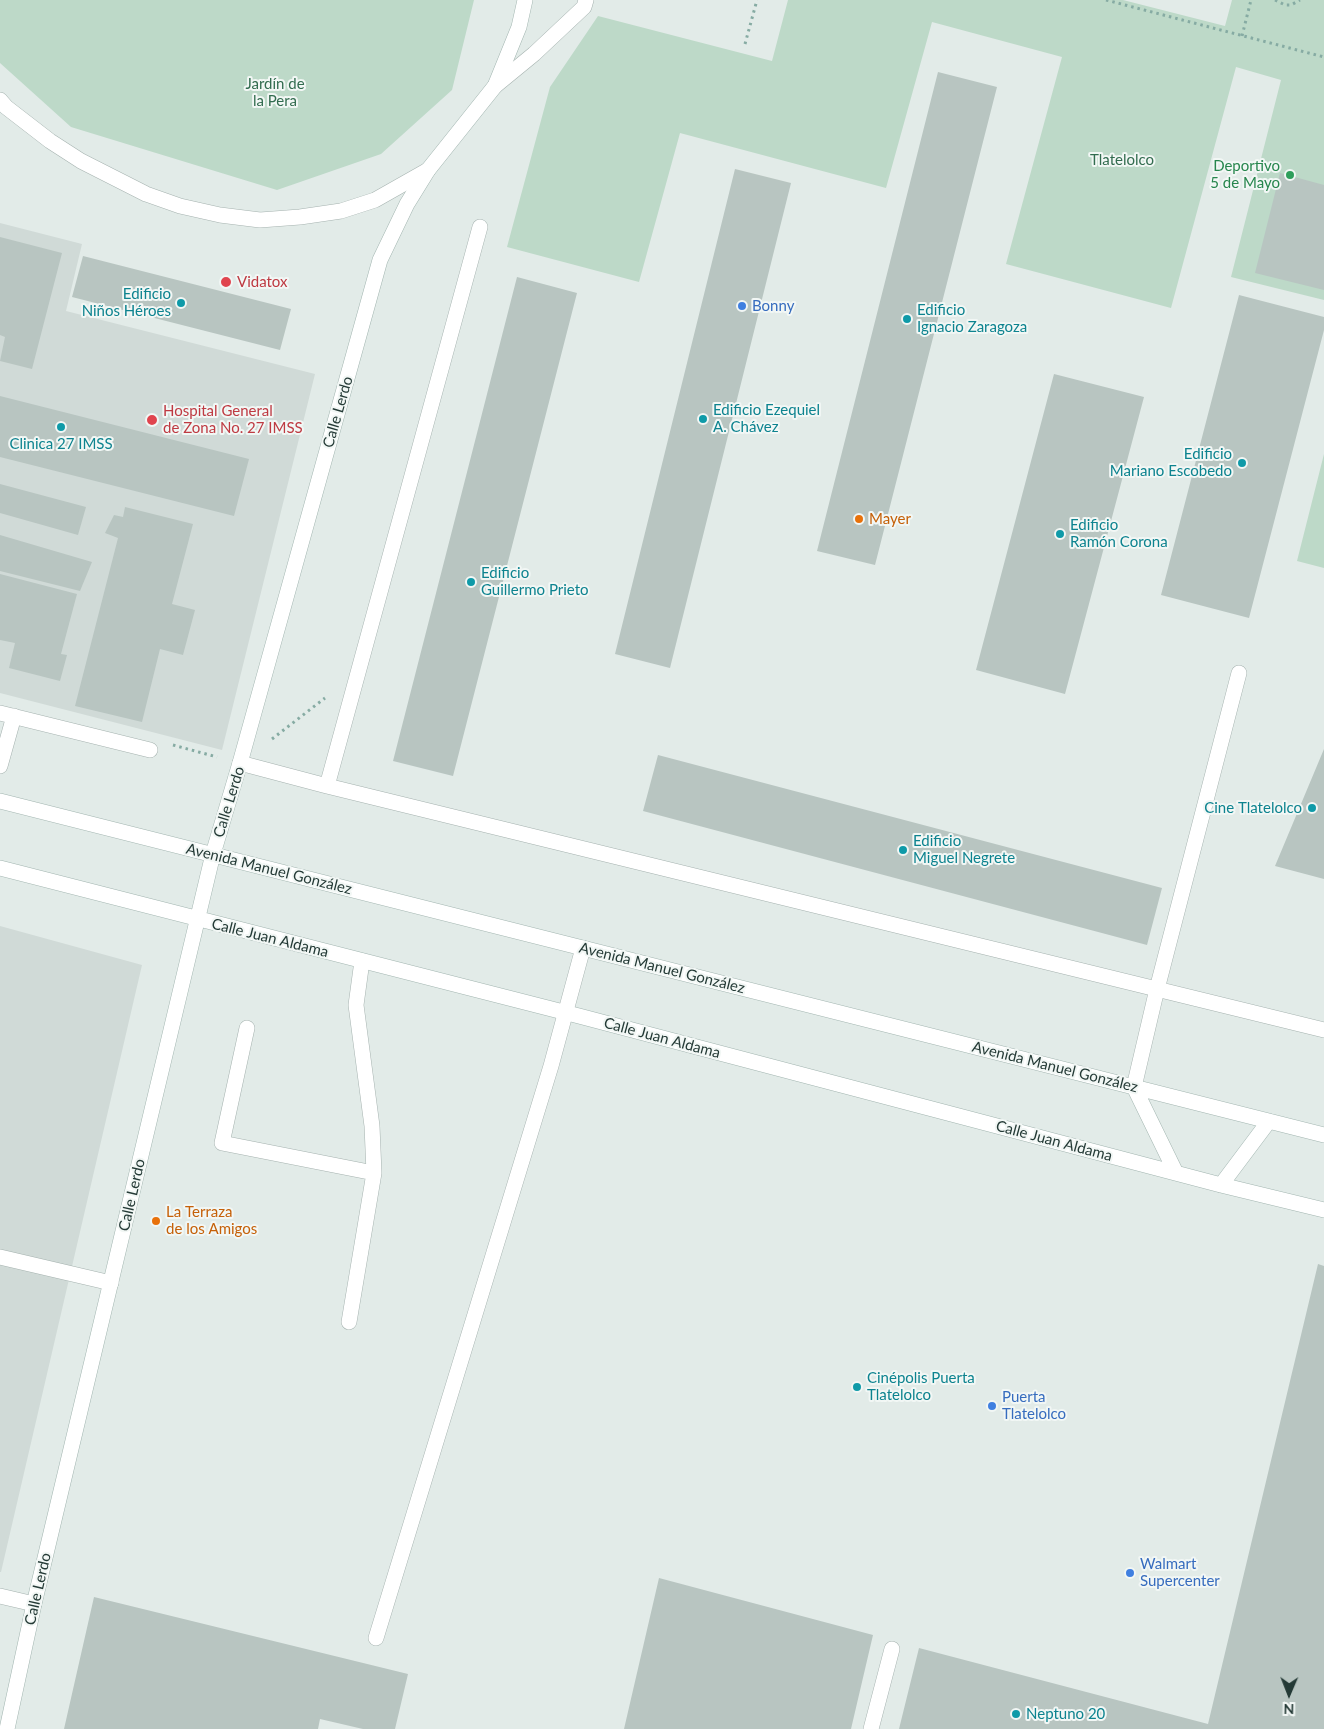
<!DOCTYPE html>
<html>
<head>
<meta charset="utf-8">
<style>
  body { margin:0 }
  #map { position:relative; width:1324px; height:1729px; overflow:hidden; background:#e2ebe8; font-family:Lato,sans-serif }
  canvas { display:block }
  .north { position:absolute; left:1264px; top:1669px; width:50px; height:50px; -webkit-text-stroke:4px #f2f7f5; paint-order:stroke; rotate:181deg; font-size:14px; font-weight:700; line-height:20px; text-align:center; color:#243a36 }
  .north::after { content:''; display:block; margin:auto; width:18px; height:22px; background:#243a36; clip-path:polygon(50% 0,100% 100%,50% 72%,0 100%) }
</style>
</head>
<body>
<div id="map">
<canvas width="1324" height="1729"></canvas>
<div class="north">N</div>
</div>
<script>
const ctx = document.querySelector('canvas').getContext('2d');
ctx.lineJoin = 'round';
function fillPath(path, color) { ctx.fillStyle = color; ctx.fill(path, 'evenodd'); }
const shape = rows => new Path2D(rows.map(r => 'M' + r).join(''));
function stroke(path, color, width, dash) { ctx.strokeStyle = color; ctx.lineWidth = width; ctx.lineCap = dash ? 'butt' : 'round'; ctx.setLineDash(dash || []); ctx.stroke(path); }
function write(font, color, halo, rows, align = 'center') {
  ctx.font = font + ' Lato,sans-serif'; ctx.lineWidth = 4; ctx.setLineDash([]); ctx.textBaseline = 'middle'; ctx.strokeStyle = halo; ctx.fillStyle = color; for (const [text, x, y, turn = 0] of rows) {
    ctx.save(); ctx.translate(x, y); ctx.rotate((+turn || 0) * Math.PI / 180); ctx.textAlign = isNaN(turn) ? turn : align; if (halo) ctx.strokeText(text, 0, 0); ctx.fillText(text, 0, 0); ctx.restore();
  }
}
const built = shape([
  [0,223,82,244,66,311,315,374,222,750,0,693],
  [0,926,142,965,1,1572,0,1572]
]);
const green = shape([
  [0,0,474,0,452,90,381,154,277,190,71,127,0,63],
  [788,0,1123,0,1225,26,1232,0,1324,0,1324,300,1231,277,1281,80,1236,67,1171,308,1006,264,1062,57,932,22,886,188,680,133,639,282,507,247,550,87,598,16,772,61],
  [1324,454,1324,568,1297,561]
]);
const building = shape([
  [938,72,997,87,875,565,817,551],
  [735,169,791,183,670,668,615,654],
  [1280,173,1324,185,1324,290,1255,273],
  [0,237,62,253,32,369,0,361,5,337,0,335],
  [83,256,291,309,280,350,72,297],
  [517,277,577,293,453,776,393,761],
  [1239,295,1324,317,1324,330,1249,618,1161,595],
  [1054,374,1144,397,1065,694,976,670],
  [0,396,249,459,234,516,0,457],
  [0,484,86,507,78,535,0,513],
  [125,507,193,524,172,604,195,610,183,655,160,649,142,722,75,706,118,538,105,533,114,515,123,517],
  [0,535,92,562,80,591,0,571],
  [0,574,77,594,61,654,67,655,60,681,9,668,15,643,0,640],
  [1324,749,1324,879,1275,866],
  [658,755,1162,888,1147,945,643,811],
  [1318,1264,1324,1266,1324,1729,899,1729,919,1648,1208,1724],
  [659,1578,873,1635,851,1729,624,1729],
  [94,1597,408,1674,395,1729,363,1729,320,1719,318,1729,64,1729]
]);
const path = shape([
  [1106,0,1324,57],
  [1275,0,1285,5,1291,5,1300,0],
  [1242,36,1251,0],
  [745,44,757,0],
  [272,739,325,698],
  [173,745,217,757]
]);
const lane = shape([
  [495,86,534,54,584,7,586,0],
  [0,100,6,107,50,141,81,161,146,194,180,206,220,215,260,220,300,217,341,211,375,200,428,170],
  [480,227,327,786,1324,1030],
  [0,713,150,750],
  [240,763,327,786],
  [0,766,14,716],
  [247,1028,222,1143,374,1173,372,1126,356,1005,362,961],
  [1134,1087,1157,989,1239,673],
  [0,1257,111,1283],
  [349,1322,374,1173],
  [376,1638,551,1066,583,948]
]);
const street = shape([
  [0,1596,34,1604],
  [871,1729,892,1649]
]);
const secondary = shape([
  [0,801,1324,1135],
  [0,868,579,1016,1221,1185,1324,1210],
  [1134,1087,1176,1173],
  [1221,1185,1269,1121],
  [7,1729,34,1604,213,854,240,763,380,260,407,204,428,170,495,86,519,27,525,0]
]);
const markers = [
  [1290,175,5,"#2e9e5b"],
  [226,282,6,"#e0444e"],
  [181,303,5,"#0f9aa8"],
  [742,306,5,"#3f7fe0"],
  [907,319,5,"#0f9aa8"],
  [703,419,5,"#0f9aa8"],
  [152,420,6,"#e0444e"],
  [61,427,5,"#0f9aa8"],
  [1242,463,5,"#0f9aa8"],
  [859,519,5,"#e8710a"],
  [1060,534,5,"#0f9aa8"],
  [471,582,5,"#0f9aa8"],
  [1312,808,5,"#0f9aa8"],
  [903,850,5,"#0f9aa8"],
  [156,1221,5,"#e8710a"],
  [857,1387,5,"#0f9aa8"],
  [992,1406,5,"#3f7fe0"],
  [1130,1573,5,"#3f7fe0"],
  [1016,1714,5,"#0f9aa8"]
];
const parkNames = [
  ["Jardín de",275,84],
  ["la Pera",275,101],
  ["Tlatelolco",1122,160]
];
const leisureNames = [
  ["Deportivo",1280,166],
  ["5 de Mayo",1280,183]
];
const healthNames = [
  ["Vidatox",237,282],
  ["Hospital General",163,411],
  ["de Zona No. 27 IMSS",163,428]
];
const cultureNames = [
  ["Edificio",171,294,"right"],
  ["Niños Héroes",171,311,"right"],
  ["Edificio",917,310],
  ["Ignacio Zaragoza",917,327],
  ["Edificio Ezequiel",713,410],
  ["A. Chávez",713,427],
  ["Clinica 27 IMSS",61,444,"center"],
  ["Edificio",1232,454,"right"],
  ["Mariano Escobedo",1232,471,"right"],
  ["Edificio",1070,525],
  ["Ramón Corona",1070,542],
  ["Edificio",481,573],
  ["Guillermo Prieto",481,590],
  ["Cine Tlatelolco",1302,808,"right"],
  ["Edificio",913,841],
  ["Miguel Negrete",913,858],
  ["Cinépolis Puerta",867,1378],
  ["Tlatelolco",867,1395],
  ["Neptuno 20",1026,1714]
];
const shopNames = [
  ["Bonny",752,306],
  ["Puerta",1002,1397],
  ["Tlatelolco",1002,1414],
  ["Walmart",1140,1564],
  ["Supercenter",1140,1581]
];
const streetNames = [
  ["Calle Lerdo",338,412,-74],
  ["Calle Lerdo",229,802,-73],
  ["Avenida Manuel González",269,869,14],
  ["Calle Juan Aldama",270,938,14],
  ["Avenida Manuel González",662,968,14],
  ["Calle Juan Aldama",662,1038,15],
  ["Avenida Manuel González",1055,1067,14],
  ["Calle Juan Aldama",1054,1141,15],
  ["Calle Lerdo",132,1195,-77],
  ["Calle Lerdo",38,1589,-77]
];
const foodNames = [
  ["Mayer",869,519],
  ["La Terraza",166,1212],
  ["de los Amigos",166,1229]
];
fillPath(built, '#d0dad7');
fillPath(green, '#bdd9c8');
fillPath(building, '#b8c5c1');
stroke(lane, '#a5b2af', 16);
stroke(street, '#a5b2af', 16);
stroke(secondary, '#a2b5b0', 16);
stroke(path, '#86aba3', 3, [2.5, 4]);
stroke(lane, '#fff', 15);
stroke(street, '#fff', 15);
stroke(secondary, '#fff', 15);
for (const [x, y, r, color] of markers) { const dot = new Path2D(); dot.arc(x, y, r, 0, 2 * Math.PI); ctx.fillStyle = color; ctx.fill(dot); stroke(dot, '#f2f7f5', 2); }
write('15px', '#326c4f', '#f2f7f5', parkNames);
write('15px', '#27864d', '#f2f7f5', leisureNames, 'right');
write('15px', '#be3a42', '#f2f7f5', healthNames, 'left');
write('15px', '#0d838f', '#f2f7f5', cultureNames, 'left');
write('15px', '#366cbe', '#f2f7f5', shopNames, 'left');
write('15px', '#243a36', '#f2f7f5', streetNames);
write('15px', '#c56008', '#f2f7f5', foodNames, 'left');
</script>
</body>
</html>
